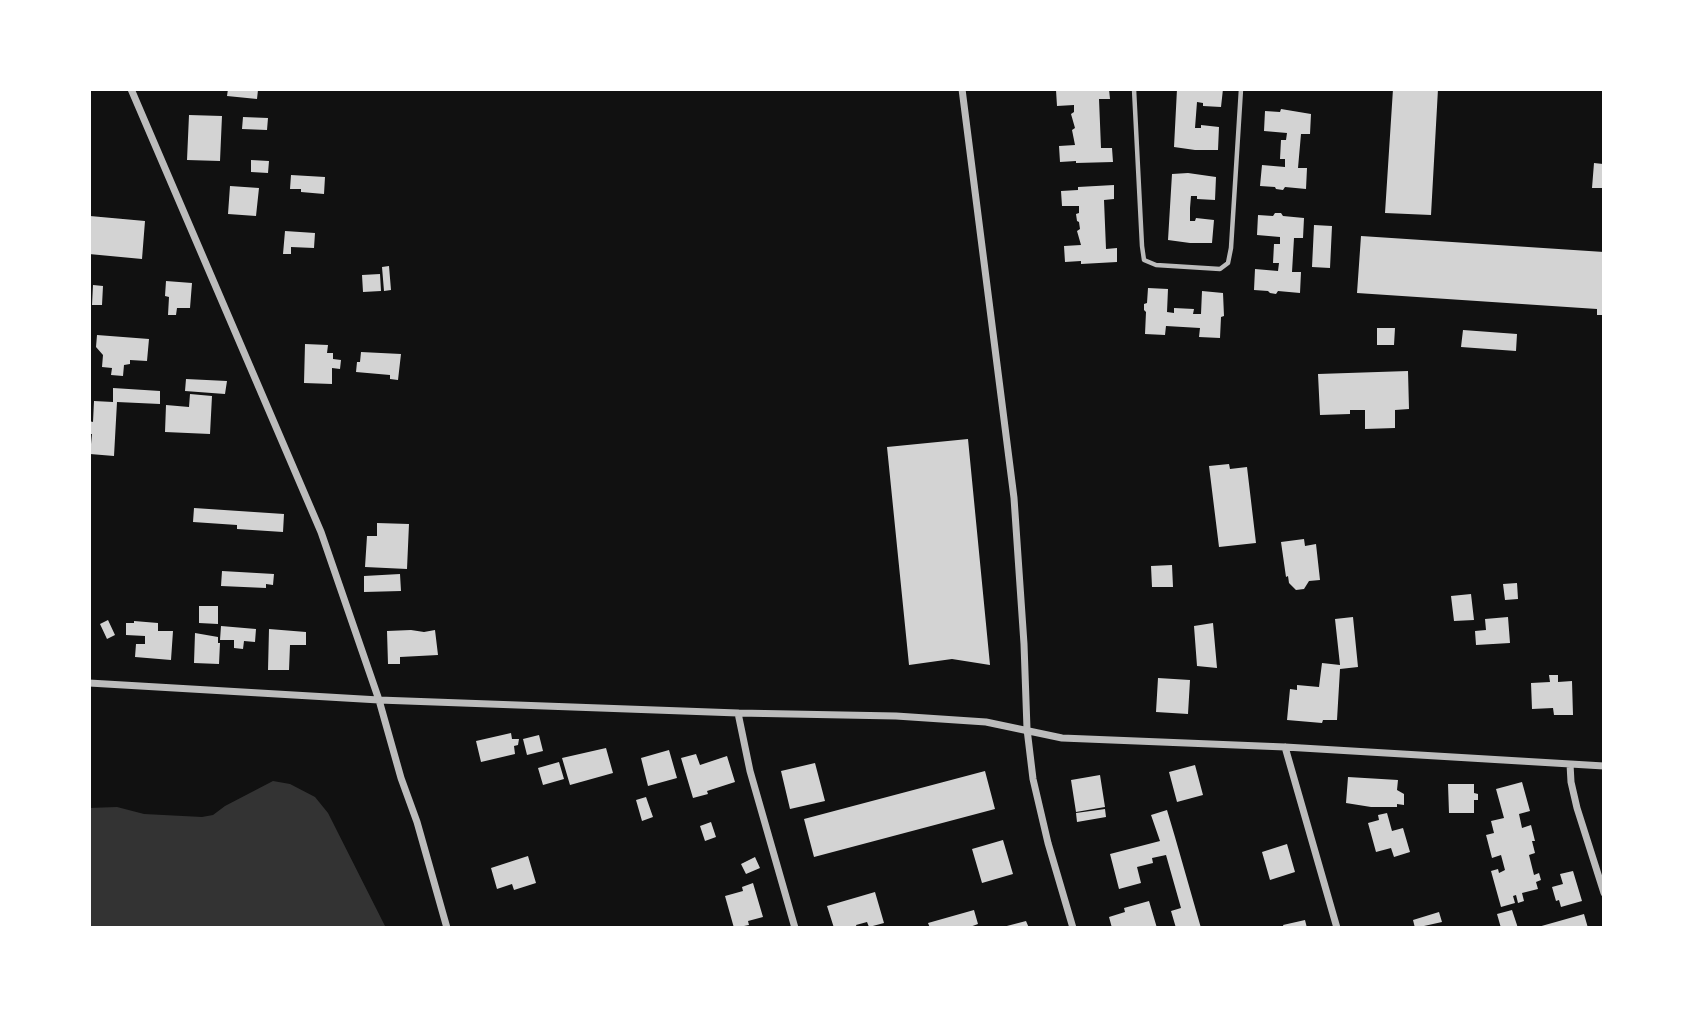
<!DOCTYPE html>
<html>
<head>
<meta charset="utf-8">
<style>
  body { margin:0 }
  #map { position:relative; width:1693px; height:1017px; overflow:hidden; background:#111; font-family:Figtree,sans-serif }
  canvas { display:block }
  .frame { position:absolute; inset:0; border:91px solid #fff; pointer-events:none }
</style>
</head>
<body>
<div id="map">
<canvas width="1693" height="1017"></canvas>
<div class="frame"></div>
</div>
<script>
const ctx = document.querySelector('canvas').getContext('2d');
ctx.lineJoin = 'round';
function fillPath(path, color) { ctx.fillStyle = color; ctx.fill(path, 'evenodd'); }
const shape = rows => new Path2D(rows.map(r => 'M' + r).join(''));
function stroke(path, color, width, dash) { ctx.strokeStyle = color; ctx.lineWidth = width; ctx.lineCap = dash ? 'butt' : 'round'; ctx.setLineDash(dash || []); ctx.stroke(path); }
const water = shape([
  [273,781,290,784,315,797,328,813,386,928,89,928,89,808,117,807,144,814,202,817,213,815,225,806]
]);
const building = shape([
  [228,89,258,90,257,99,227,96],
  [1109,89,1110,99,1099,99,1101,148,1112,148,1113,162,1076,163,1076,161,1060,162,1059,146,1075,145,1072,130,1075,128,1071,114,1074,112,1074,105,1057,106,1056,90],
  [1177,89,1223,89,1221,107,1203,106,1203,103,1197,102,1195,128,1201,128,1201,125,1219,127,1218,150,1195,150,1174,147],
  [1393,89,1438,89,1431,215,1385,213],
  [1281,109,1311,114,1310,134,1301,134,1298,168,1307,168,1306,189,1285,187,1283,190,1276,189,1275,187,1260,186,1262,165,1285,167,1285,159,1280,159,1281,140,1286,140,1287,133,1264,131,1265,111,1280,112],
  [189,115,222,116,220,161,187,160],
  [243,117,268,118,267,130,242,129],
  [251,160,269,161,268,173,251,172],
  [1594,163,1603,164,1602,188,1592,188],
  [1188,173,1216,177,1215,200,1197,199,1197,196,1191,196,1190,208,1190,221,1195,221,1196,218,1214,220,1212,243,1190,243,1168,240,1172,174],
  [291,175,325,177,324,194,301,192,301,189,290,189],
  [1114,185,1114,199,1104,200,1106,249,1117,248,1117,262,1081,264,1081,261,1065,262,1064,246,1081,245,1077,231,1080,229,1079,222,1077,221,1076,214,1079,213,1079,206,1062,206,1061,191,1078,190,1078,187],
  [230,186,259,188,256,216,228,214],
  [1275,213,1281,213,1283,216,1304,218,1303,238,1294,238,1292,272,1301,272,1300,293,1278,291,1276,294,1270,293,1268,291,1254,290,1255,269,1278,271,1279,263,1273,263,1274,244,1280,244,1280,237,1257,235,1258,215,1273,216],
  [90,216,145,221,142,259,89,254],
  [1314,225,1332,226,1330,268,1312,267],
  [285,231,315,233,314,248,291,247,291,254,283,254],
  [1361,236,1604,252,1604,315,1597,315,1597,309,1357,293],
  [389,266,391,290,384,291,382,267],
  [380,274,381,291,363,292,362,275],
  [166,281,192,283,190,308,177,308,176,315,168,315,169,297,165,296],
  [93,285,103,286,102,305,92,305],
  [1148,288,1168,289,1167,312,1174,313,1174,308,1194,309,1193,314,1201,314,1202,291,1223,293,1224,316,1221,317,1220,338,1199,337,1200,328,1166,326,1165,335,1145,334,1146,312,1144,310,1144,304,1147,303],
  [1377,328,1395,328,1394,345,1377,345],
  [1463,330,1517,334,1516,351,1461,347],
  [97,335,149,339,147,361,130,360,130,364,124,365,123,376,111,375,112,368,102,367,103,355,96,347],
  [305,344,328,345,327,353,333,353,333,359,341,360,340,369,332,368,332,384,304,383],
  [361,352,401,354,398,380,390,379,390,375,356,372,357,362,360,362],
  [1408,371,1409,409,1395,410,1395,428,1365,429,1365,410,1350,410,1350,414,1320,415,1318,374],
  [186,379,227,381,225,394,185,391],
  [113,388,160,391,160,404,117,402,114,456,90,454,92,434,89,434,89,421,93,422,94,401,113,402],
  [190,394,212,396,210,434,165,432,166,405,189,407],
  [968,439,990,665,952,659,909,665,887,447],
  [1229,464,1230,469,1247,467,1256,543,1219,547,1209,466],
  [194,508,284,514,283,532,237,529,237,525,193,522],
  [377,523,409,524,407,569,365,567,367,536,377,536],
  [1304,539,1305,546,1316,544,1320,580,1309,581,1304,589,1296,590,1289,583,1288,576,1286,577,1281,542],
  [1172,565,1173,587,1152,587,1151,566],
  [222,571,274,574,273,585,266,584,266,588,221,586],
  [400,574,401,591,364,592,364,576],
  [1517,583,1518,599,1505,600,1503,584],
  [1471,594,1474,620,1454,621,1451,596],
  [199,606,218,606,218,624,199,623],
  [1353,617,1358,667,1340,669,1337,720,1323,720,1322,723,1287,720,1290,689,1297,690,1297,685,1319,687,1322,663,1340,665,1335,619],
  [1508,617,1510,643,1476,645,1475,631,1486,630,1485,619],
  [108,620,115,635,107,639,100,624],
  [134,621,158,623,158,631,173,631,171,660,135,657,136,644,145,644,145,636,126,635,126,623,134,623],
  [1213,623,1217,668,1197,666,1194,626],
  [221,626,256,629,255,642,244,641,243,649,234,648,234,640,220,640],
  [269,629,306,632,306,645,290,645,289,670,268,670],
  [411,630,424,632,435,630,438,655,400,657,400,664,388,664,387,631],
  [195,633,218,637,218,643,220,643,219,664,194,663],
  [1549,675,1558,675,1558,682,1572,681,1573,715,1554,715,1553,708,1532,709,1531,683,1550,682],
  [1158,678,1190,680,1188,714,1156,712],
  [511,733,512,739,519,739,518,745,514,746,515,754,481,762,476,741],
  [539,735,543,751,527,755,523,739],
  [606,748,613,773,570,785,562,758],
  [669,750,677,778,648,786,641,758],
  [696,754,700,765,727,756,735,782,707,791,708,794,693,798,681,758],
  [559,762,564,779,543,785,538,768],
  [815,763,825,801,790,809,781,771],
  [1195,765,1203,795,1177,802,1169,772],
  [985,771,995,809,814,857,804,819],
  [1100,775,1105,807,1076,812,1071,780],
  [1348,777,1398,780,1397,790,1404,794,1404,805,1397,804,1397,807,1371,807,1346,803],
  [1522,782,1530,811,1519,814,1522,828,1531,825,1535,841,1532,841,1535,853,1529,855,1534,875,1539,873,1541,880,1536,882,1538,889,1522,893,1524,901,1518,903,1516,895,1513,896,1515,903,1501,907,1491,871,1498,869,1499,873,1505,870,1501,855,1492,858,1486,835,1494,833,1491,821,1504,818,1496,789],
  [1448,784,1474,784,1474,793,1478,794,1478,800,1474,800,1474,813,1449,813],
  [646,797,653,817,642,821,636,800],
  [1105,809,1106,817,1077,822,1076,813],
  [1167,810,1175,837,1201,928,1176,928,1171,911,1181,908,1166,855,1152,858,1153,863,1137,867,1141,883,1119,889,1110,854,1160,841,1151,815],
  [1387,813,1392,831,1403,828,1410,852,1394,857,1391,848,1376,852,1368,823,1379,820,1378,815],
  [711,822,716,837,705,841,700,826],
  [1003,840,1013,874,982,883,972,849],
  [1287,844,1295,872,1270,880,1262,852],
  [528,856,536,883,514,890,512,884,497,889,491,868],
  [755,857,760,868,746,874,741,864],
  [1573,871,1582,901,1561,907,1559,900,1556,901,1552,887,1563,884,1560,874],
  [753,883,763,917,748,921,749,925,734,928,725,896,743,891,742,887],
  [875,892,884,923,869,927,867,922,856,925,857,928,834,928,827,906],
  [1149,901,1157,928,1112,928,1109,917,1125,912,1124,908],
  [974,910,978,924,967,928,930,928,928,923],
  [1512,910,1518,928,1501,928,1497,914],
  [1439,912,1442,922,1415,928,1413,920],
  [1584,914,1588,928,1538,928,1538,927],
  [1305,920,1307,928,1284,928,1283,925],
  [1026,921,1029,928,1003,928,1003,927]
]);
const service = shape([
  [1134,89,1142,246,1144,260,1156,265,1220,269,1228,263,1231,248,1241,89]
]);
const minor = shape([
  [131,89,321,532,379,700,401,778,417,822,447,928],
  [962,89,1014,498,1024,644,1027,729,1033,779,1048,843,1073,928],
  [89,683,379,700,738,713,896,716,986,722,1062,738,1285,747,1604,766],
  [738,713,750,771,795,928],
  [1285,747,1337,928],
  [1570,764,1571,782,1577,808,1604,893]
]);
fillPath(water, '#333');
fillPath(building, '#d3d3d3');
stroke(service, '#bcbcbc', 4.5);
stroke(minor, '#bcbcbc', 7);
</script>
</body>
</html>
